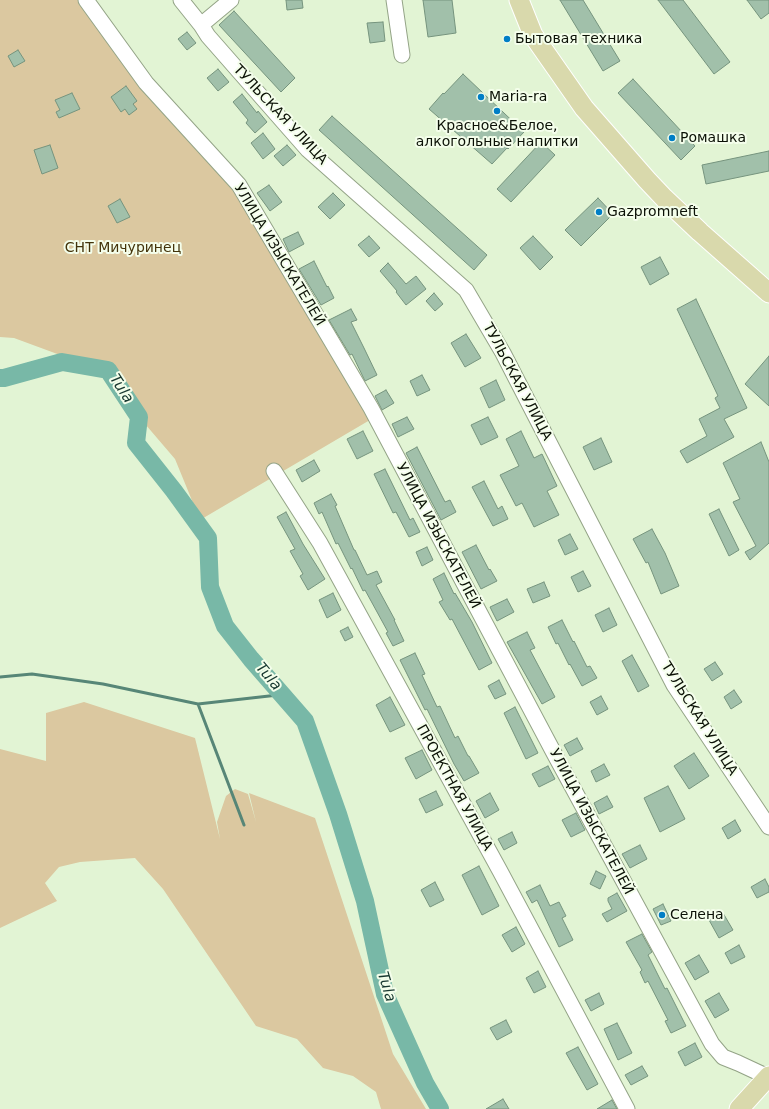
<!DOCTYPE html>
<html>
<head>
<meta charset="utf-8">
<style>
  body { margin:0 }
  canvas { display:block; background:#e2f4d4 }
</style>
</head>
<body>
<canvas width="769" height="1109"></canvas>
<script>
const ctx = document.querySelector('canvas').getContext('2d');
ctx.lineJoin = 'round';
function fillPath(path, color) { ctx.fillStyle = color; ctx.fill(path, 'evenodd'); }
const shape = rows => new Path2D(rows.map(r => 'M' + r).join(''));
function stroke(path, color, width, dash) { ctx.strokeStyle = color; ctx.lineWidth = width; ctx.lineCap = dash ? 'butt' : 'round'; ctx.setLineDash(dash || []); ctx.stroke(path); }
function write(font, color, halo, rows, align = 'center') {
  ctx.font = font + ' "DejaVu Sans",sans-serif'; ctx.lineWidth = 4; ctx.setLineDash([]); ctx.textBaseline = 'middle'; ctx.strokeStyle = halo; ctx.fillStyle = color; for (const [text, x, y, turn = 0] of rows) {
    ctx.save(); ctx.translate(x, y); ctx.rotate((+turn || 0) * Math.PI / 180); ctx.textAlign = isNaN(turn) ? turn : align; if (halo) ctx.strokeText(text, 0, 0); ctx.fillText(text, 0, 0); ctx.restore();
  }
}
const green = shape([
  [0,0,86,0,231,187,371,408,375,417,200,520,175,459,98,369,14,338,0,337],
  [84,702,195,738,220,839,217,822,226,796,235,789,248,794,256,822,249,793,315,818,393,1054,426,1109,381,1109,376,1092,353,1076,323,1068,297,1039,256,1026,163,889,135,858,80,862,59,867,45,883,57,901,0,928,0,749,46,761,46,713]
]);
const stream = shape([
  [0,677,32,674,103,684,198,704,278,695,305,721],
  [198,704,244,825]
]);
const river = shape([
  [0,378,4,378,62,362,108,370,139,417,136,443,174,491,208,538,210,587,225,626,251,659,305,721,338,814,365,901,385,994,425,1083,440,1109]
]);
const building = shape([
  [286,0,302,0,303,8,287,10,286,0],
  [423,0,452,0,456,33,428,37,423,0],
  [560,0,583,0,620,61,603,71,560,0],
  [658,0,683,0,730,62,714,74,658,0],
  [747,0,769,0,769,13,761,19,747,0],
  [234,11,295,78,281,92,219,25,234,11],
  [383,22,385,41,370,43,367,23,383,22],
  [187,32,196,43,187,50,178,39,187,32],
  [18,50,25,61,14,67,8,56,18,50],
  [218,69,229,82,218,91,207,78,218,69],
  [463,74,524,132,508,149,507,148,492,164,429,109,443,93,444,94,463,74],
  [633,79,695,146,681,160,618,93,633,79],
  [126,86,137,101,133,104,137,109,129,115,125,109,121,112,111,97,126,86],
  [72,93,80,109,59,118,56,112,60,110,55,100,72,93],
  [242,94,257,113,258,111,267,122,255,133,246,123,248,120,233,102,242,94],
  [332,116,487,255,474,270,319,130,332,116],
  [263,133,275,149,263,159,251,143,263,133],
  [541,142,555,155,511,202,497,189,541,142],
  [50,145,58,168,42,174,34,150,50,145],
  [287,145,296,155,283,166,274,156,287,145],
  [769,151,769,171,706,184,702,165,769,151],
  [269,185,282,202,270,211,257,193,269,185],
  [333,193,345,205,330,219,318,207,333,193],
  [598,198,613,214,581,246,565,230,598,198],
  [120,199,130,217,117,223,108,206,120,199],
  [298,232,304,244,289,252,283,239,298,232],
  [369,236,380,248,369,257,358,245,369,236],
  [533,236,553,257,540,270,520,248,533,236],
  [660,257,669,274,650,285,641,267,660,257],
  [314,261,327,287,328,286,334,298,321,305,299,269,314,261],
  [388,263,406,284,416,276,426,289,406,305,396,292,397,291,380,271,388,263],
  [434,293,443,304,435,311,426,301,434,293],
  [696,299,747,408,724,419,734,437,687,463,680,451,707,436,699,419,720,408,715,398,718,396,677,309,696,299],
  [351,309,357,320,351,322,364,348,377,375,365,381,352,354,350,355,329,320,351,309],
  [466,334,481,358,465,367,451,343,466,334],
  [769,356,769,406,745,384,769,356],
  [422,375,430,390,417,396,410,381,422,375],
  [496,380,505,400,489,408,480,388,496,380],
  [386,390,394,403,382,410,375,396,386,390],
  [407,417,414,429,398,437,392,424,407,417],
  [488,417,498,437,481,445,471,425,488,417],
  [363,431,373,451,357,459,347,439,363,431],
  [521,431,534,458,542,454,557,486,547,491,559,515,534,527,522,503,516,506,500,475,519,466,506,439,521,431],
  [601,438,612,462,594,470,583,447,601,438],
  [761,442,769,462,769,543,750,560,745,552,756,546,733,502,740,499,723,463,761,442],
  [417,447,445,502,450,500,456,512,441,520,406,453,417,447],
  [314,460,320,471,302,482,296,470,314,460],
  [385,469,410,520,413,518,420,532,409,537,396,512,393,513,374,474,385,469],
  [484,481,498,509,502,506,508,519,493,526,472,487,484,481],
  [331,494,337,505,335,506,354,550,355,550,367,575,377,571,382,582,376,585,395,620,394,620,404,641,393,646,386,633,388,632,365,590,363,591,352,568,351,569,338,543,336,544,322,512,319,514,314,503,331,494],
  [719,509,739,550,729,556,709,514,719,509],
  [286,512,303,544,325,579,308,590,300,576,303,574,290,551,295,549,277,517,286,512],
  [652,529,665,553,679,586,661,594,648,562,646,563,633,539,652,529],
  [570,534,578,549,565,555,558,540,570,534],
  [476,545,489,570,490,569,497,581,481,589,462,552,476,545],
  [427,547,433,560,422,566,416,552,427,547],
  [583,571,591,586,578,592,571,577,583,571],
  [444,573,454,594,455,593,472,622,492,663,479,670,452,619,450,620,439,602,443,600,433,579,444,573],
  [544,582,550,596,533,603,527,589,544,582],
  [333,593,341,610,327,618,319,600,333,593],
  [507,599,514,612,497,621,490,607,507,599],
  [609,608,617,625,603,632,595,615,609,608],
  [562,620,573,642,574,641,587,667,590,666,597,678,582,686,570,664,569,665,558,643,556,644,548,627,562,620],
  [348,627,353,637,345,641,340,631,348,627],
  [527,632,535,648,530,650,555,697,542,704,507,642,527,632],
  [415,653,425,674,422,675,437,707,440,706,455,738,458,736,468,756,469,756,479,773,464,781,454,764,427,709,425,710,400,660,415,653],
  [632,655,649,686,638,692,622,661,632,655],
  [715,662,723,674,712,681,704,669,715,662],
  [499,680,506,694,495,699,488,686,499,680],
  [734,690,742,702,731,709,724,697,734,690],
  [601,696,608,709,597,715,590,702,601,696],
  [390,697,405,725,390,732,376,705,390,697],
  [515,707,538,753,526,759,504,713,515,707],
  [577,738,583,749,570,756,564,745,577,738],
  [422,750,432,770,416,779,405,758,422,750],
  [694,753,709,776,689,789,674,766,694,753],
  [604,764,610,775,596,782,591,771,604,764],
  [548,766,555,779,539,787,532,774,548,766],
  [668,786,685,819,660,832,644,798,668,786],
  [436,791,443,805,426,813,419,799,436,791],
  [490,793,499,810,485,818,476,801,490,793],
  [607,796,613,807,599,814,594,803,607,796],
  [576,813,585,830,571,837,562,820,576,813],
  [735,820,741,831,728,839,722,828,735,820],
  [512,832,517,843,504,850,498,839,512,832],
  [640,845,647,859,630,868,622,854,640,845],
  [479,866,499,906,482,915,462,875,479,866],
  [596,871,606,876,600,889,590,884,596,871],
  [765,879,769,887,769,892,757,898,751,887,765,879],
  [435,882,444,900,430,907,421,890,435,882],
  [540,885,550,906,559,902,566,916,562,918,573,940,559,947,537,900,532,903,526,892,540,885],
  [617,893,627,911,607,922,602,914,612,909,608,901,608,898,617,893],
  [663,904,671,921,661,925,653,909,663,904],
  [723,913,733,930,719,938,709,920,723,913],
  [516,927,525,944,512,952,502,935,516,927],
  [642,934,652,952,648,955,665,989,667,988,686,1026,671,1033,665,1021,668,1020,648,981,645,983,640,972,642,970,626,942,642,934],
  [739,945,745,957,731,964,725,953,739,945],
  [699,955,709,972,695,980,685,963,699,955],
  [538,971,546,987,534,993,526,978,538,971],
  [599,993,604,1004,591,1011,585,1000,599,993],
  [719,993,729,1010,715,1018,705,1001,719,993],
  [506,1020,512,1032,497,1040,490,1028,506,1020],
  [617,1023,632,1053,618,1060,604,1029,617,1023],
  [695,1043,702,1057,685,1066,678,1052,695,1043],
  [578,1047,598,1084,587,1090,566,1053,578,1047],
  [642,1066,648,1076,631,1085,625,1075,642,1066],
  [503,1099,509,1109,486,1109,503,1099],
  [612,1100,617,1109,597,1109,612,1100]
]);
const minor = shape([
  [86,0,146,83,239,185,371,408,555,755,712,1044,723,1057,738,1063,768,1077,769,1078],
  [181,0,201,25,208,36,308,150,466,290,503,353,674,685,769,827],
  [394,0,402,55],
  [201,25,231,0],
  [274,471,320,543,500,871,627,1109]
]);
const major = shape([
  [519,0,533,35,584,108,647,180,664,198,700,232,769,293],
  [739,1109,769,1076]
]);
const markers = [
  [507,39,4,"#007ec6"],
  [481,97,4,"#007ec6"],
  [497,111,4,"#007ec6"],
  [672,138,4,"#007ec6"],
  [599,212,4,"#007ec6"],
  [662,915,4,"#007ec6"]
];
const poiNames = [
  ["Бытовая техника",515,39],
  ["Maria-ra",489,97],
  ["Красное&Белое,",497,126,"center"],
  ["алкогольные напитки",497,142,"center"],
  ["Ромашка",680,138],
  ["Gazpromneft",607,212],
  ["Селена",670,915]
];
const streetNames = [
  ["ТУЛЬСКАЯ УЛИЦА",280,115,47],
  ["УЛИЦА ИЗЫСКАТЕЛЕЙ",279,255,59],
  ["ТУЛЬСКАЯ УЛИЦА",517,382,62],
  ["УЛИЦА ИЗЫСКАТЕЛЕЙ",438,536,62],
  ["ТУЛЬСКАЯ УЛИЦА",699,719,58],
  ["ПРОЕКТНАЯ УЛИЦА",454,788,61],
  ["УЛИЦА ИЗЫСКАТЕЛЕЙ",591,822,62]
];
const parkNames = [
  ["СНТ Мичуринец",123,248]
];
const waterNames = [
  ["Tula",121,389,57],
  ["Tula",268,677,50],
  ["Tula",386,987,73]
];
fillPath(green, '#dbc8a0');
stroke(stream, '#578677', 3);
stroke(river, '#78b8a7', 18);
fillPath(building, '#a1c0aa');
stroke(building, '#76947e', 1);
stroke(minor, '#94a487', 17);
stroke(major, '#fff', 21);
stroke(minor, '#fff', 15);
stroke(major, '#d9d9ac', 19);
for (const [x, y, r, color] of markers) { const dot = new Path2D(); dot.arc(x, y, r, 0, 2 * Math.PI); ctx.fillStyle = color; ctx.fill(dot); stroke(dot, '#f4feeb', 1.5); }
write('14px', '#0b1106', '#f4feeb', poiNames, 'left');
write('14px', '#0b1106', '#f4feeb', streetNames);
write('14px', '#43330a', '#f4feeb', parkNames);
write('italic 15px', '#17372f', '#f4feeb', waterNames);
</script>
</body>
</html>
